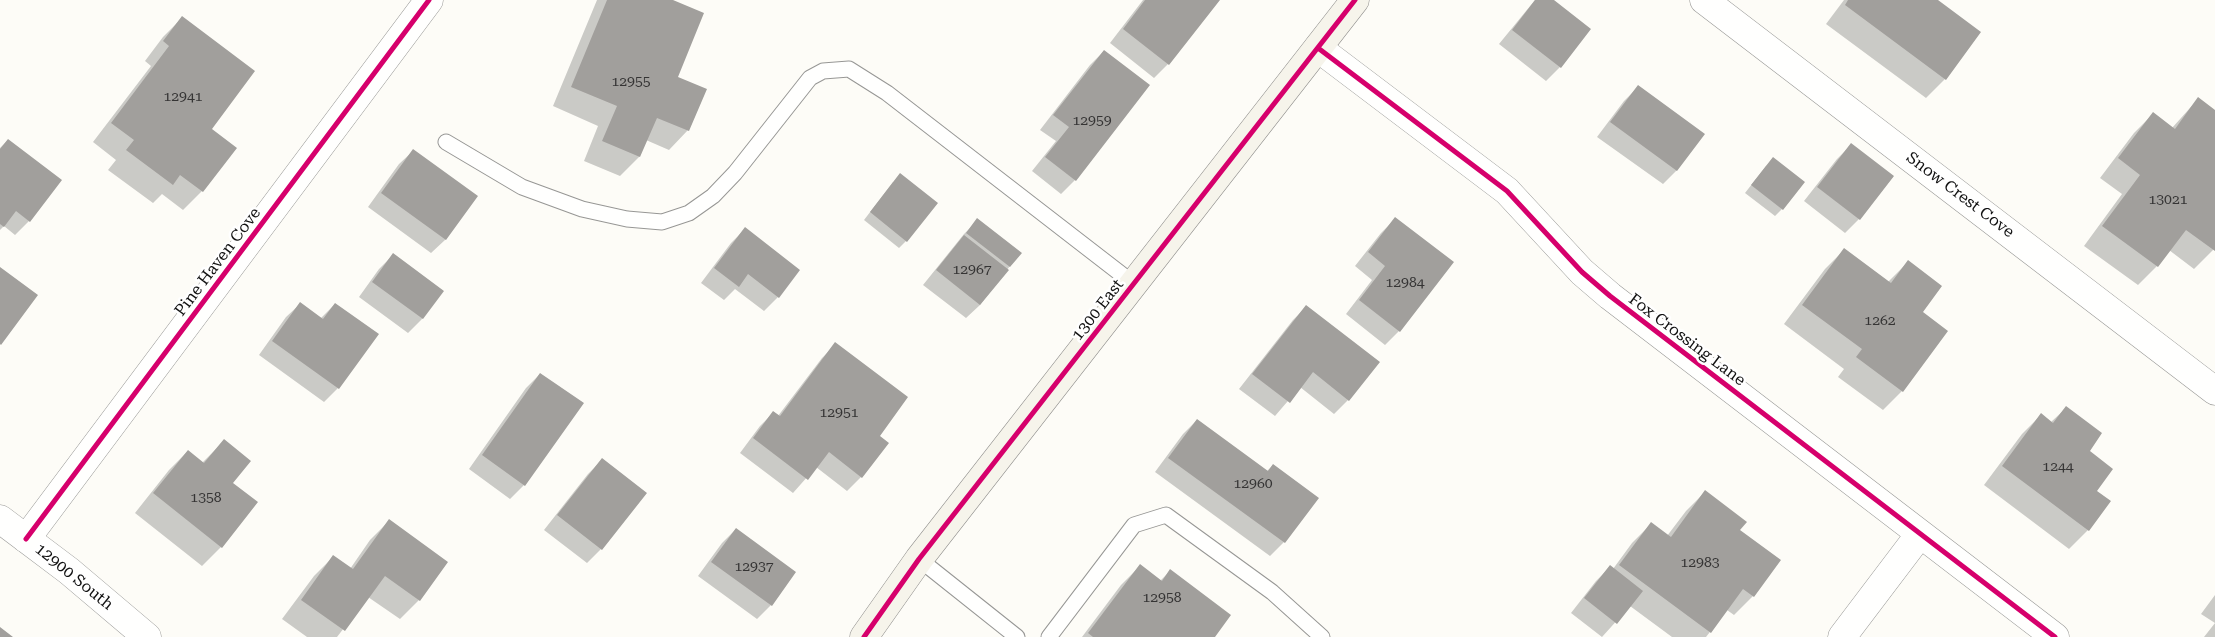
<!DOCTYPE html>
<html>
<head>
<meta charset="utf-8">
<style>
  body { margin:0 }
  canvas { display:block; background:#fdfcf7 }
</style>
</head>
<body>
<canvas width="2215" height="637"></canvas>
<script>
const ctx = document.querySelector('canvas').getContext('2d');
ctx.lineJoin = 'round';
function fillPath(path, color) { ctx.fillStyle = color; ctx.fill(path, 'evenodd'); }
const shape = rows => new Path2D(rows.map(r => 'M' + r).join(''));
function stroke(path, color, width, dash) { ctx.strokeStyle = color; ctx.lineWidth = width; ctx.lineCap = dash ? 'butt' : 'round'; ctx.setLineDash(dash || []); ctx.stroke(path); }
function write(font, color, halo, rows, align = 'center') {
  ctx.font = font + ' "Roboto Serif",serif'; ctx.lineWidth = 5; ctx.setLineDash([]); ctx.textBaseline = 'middle'; ctx.strokeStyle = halo; ctx.fillStyle = color; for (const [text, x, y, turn = 0] of rows) {
    ctx.save(); ctx.translate(x, y); ctx.rotate((+turn || 0) * Math.PI / 180); ctx.textAlign = isNaN(turn) ? turn : align; if (halo) ctx.strokeText(text, 0, 0); ctx.fillText(text, 0, 0); ctx.restore();
  }
}
const shadow = shape([
  [597,0,670,0,676,78,688,130,669,150,646,140,639,157,620,176,584,161,598,126,553,106],
  [1143,0,1219,0,1168,64,1154,78,1110,43],
  [1535,0,1552,0,1590,29,1560,67,1546,81,1499,44],
  [1844,0,1936,0,1945,79,1926,98,1826,24],
  [182,18,210,129,202,191,183,210,162,194,153,203,108,170,116,160,93,142,151,66,145,61,163,37],
  [1104,51,1075,180,1061,194,1032,171,1056,141,1040,130,1090,65],
  [1638,87,1677,170,1663,184,1597,137,1624,101],
  [2198,99,2215,112,2215,248,2194,269,2169,250,2157,266,2138,285,2084,246,2122,194,2100,178,2134,133,2153,114,2172,128],
  [8,140,29,221,15,235,4,226,0,230,0,148],
  [1851,145,1893,177,1859,219,1845,233,1804,201,1837,159],
  [413,151,476,197,445,240,431,253,368,207,399,164],
  [1766,166,1782,209,1775,216,1745,193],
  [893,182,906,241,899,248,864,220],
  [1395,219,1399,331,1385,345,1346,314,1372,280,1355,266,1381,233],
  [978,220,1020,253,980,305,966,318,923,285,964,234],
  [745,229,798,270,778,297,764,311,735,289,724,300,701,283,731,243],
  [1844,250,1888,282,1908,262,1921,312,1902,391,1883,410,1838,377,1844,369,1784,324,1825,269],
  [393,255,443,291,422,319,408,333,359,297,379,269],
  [300,304,320,319,335,304,377,335,338,388,324,402,259,355,286,317],
  [1306,307,1348,400,1334,414,1300,387,1275,416,1239,389,1293,320],
  [836,344,878,436,861,477,847,491,816,467,793,493,740,453,760,426,774,412,778,416,822,358],
  [540,374,524,485,510,499,469,469,526,388],
  [2066,408,2096,491,2088,530,2069,549,1984,485,2022,434,2041,415,2051,422],
  [1197,420,1266,472,1273,465,1317,498,1284,542,1270,556,1155,472,1183,434],
  [224,441,231,483,221,547,202,566,135,513,169,470,188,451,202,463],
  [602,460,645,494,601,549,587,563,544,530,588,474],
  [1705,492,1738,531,1753,596,1734,615,1727,610,1706,637,1672,637,1630,606,1602,637,1571,613,1596,581,1610,567,1613,569,1632,543,1651,524,1667,536,1686,511],
  [389,521,419,600,400,619,368,597,337,637,307,637,282,619,314,576,333,557,350,569,370,540],
  [736,529,771,605,757,619,698,576,722,543],
  [1140,566,1160,581,1170,571,1213,637,1082,637,1121,585],
  [2215,595,2215,637,2204,637,2215,623,2201,614]
]);
const building = shape([
  [607,0,673,0,704,13,678,77,707,89,689,131,657,118,640,157,602,141,617,106,571,87],
  [1145,0,1220,0,1169,65,1123,29],
  [1535,0,1554,0,1591,29,1561,68,1512,30],
  [1848,0,1938,0,1981,32,1946,80,1845,5],
  [182,16,255,71,212,129,237,148,203,192,180,175,173,185,126,150,134,140,111,123,169,46,163,41],
  [1104,50,1150,85,1076,181,1045,157,1069,127,1053,115],
  [1638,85,1705,134,1677,171,1610,122],
  [2198,97,2215,110,2215,251,2186,230,2158,267,2102,226,2140,175,2118,158,2153,112,2175,129],
  [8,139,62,180,30,222,16,211,4,227,0,224,0,149],
  [1851,143,1894,176,1860,220,1817,187],
  [413,149,478,196,446,240,381,193],
  [1773,157,1805,182,1783,210,1751,185],
  [900,173,938,203,907,242,870,212],
  [1395,217,1454,262,1400,332,1359,300,1385,266,1368,252],
  [977,218,1022,253,1010,267,966,233],
  [745,227,800,270,779,298,748,274,739,287,714,268],
  [964,235,1009,270,980,305,936,270],
  [1844,248,1891,283,1908,260,1942,286,1923,312,1948,331,1903,392,1856,357,1862,349,1802,305],
  [393,253,444,291,423,319,372,282],
  [0,267,38,295,1,345,0,344],
  [300,302,323,319,335,303,379,334,339,389,272,341],
  [1306,305,1380,362,1349,401,1313,372,1290,403,1252,374],
  [835,342,908,397,880,436,889,443,862,478,829,452,808,480,753,438,773,411,780,416],
  [540,373,584,403,525,486,482,455],
  [2066,406,2102,433,2090,451,2113,469,2097,491,2111,501,2089,531,2002,466,2041,413,2053,423],
  [1197,419,1268,471,1273,464,1319,498,1285,543,1168,458],
  [224,439,251,461,233,483,258,502,222,548,153,493,188,450,204,463],
  [602,458,647,493,602,550,557,515],
  [1705,490,1747,522,1740,530,1781,560,1754,597,1743,589,1711,633,1619,565,1651,522,1671,537],
  [389,519,448,562,420,601,385,576,345,631,301,600,333,555,353,569],
  [736,528,796,572,772,606,711,562],
  [1140,564,1162,581,1170,569,1231,615,1215,637,1093,637,1088,633],
  [1610,565,1643,591,1617,624,1584,598],
  [0,627,13,637,0,637]
]);
const service = shape([
  [446,142,522,187,582,209,627,219,662,222,689,213,713,196,735,173,810,78,823,71,849,69,887,93,1134,284],
  [919,559,1017,637],
  [1049,637,1134,525,1166,515,1272,592,1322,637]
]);
const minor = shape([
  [1704,0,2215,391],
  [1318,48,1507,191,1582,272,1610,296,2055,637],
  [0,519,69,571,147,637],
  [26,539,429,0],
  [1842,637,1920,534]
]);
const secondary = shape([
  [864,637,919,559,1355,0]
]);
const cycleway = shape([
  [1318,48,1507,191,1582,272,1610,296,2055,637],
  [26,539,429,0],
  [864,637,919,559,1355,0]
]);
const numberNames = [
  ["12955",631,82],
  ["12941",183,97],
  ["12959",1092,121],
  ["13021",2168,200],
  ["12967",972,270],
  ["12984",1405,283],
  ["1262",1880,321],
  ["12951",839,413],
  ["1244",2058,467],
  ["12960",1253,484],
  ["1358",206,498],
  ["12983",1700,563],
  ["12937",754,567],
  ["12958",1162,598]
];
const streetNames = [
  ["Snow Crest Cove",1960,195,37],
  ["Pine Haven Cove",218,262,-53],
  ["1300 East",1098,310,-52],
  ["Fox Crossing Lane",1687,340,37],
  ["12900 South",74,577,39]
];
fillPath(shadow, '#0003');
fillPath(building, '#a19f9c');
stroke(service, '#979795', 17);
stroke(minor, '#979795', 29);
stroke(secondary, '#8e8d8b', 29);
stroke(service, '#fffffe', 15);
stroke(minor, '#fffffe', 28);
stroke(secondary, '#f6f4eb', 28);
stroke(cycleway, '#d6006c', 5);
write('14px', '#353434', null, numberNames);
write('16px', '#111', '#fff', streetNames);
</script>
</body>
</html>
